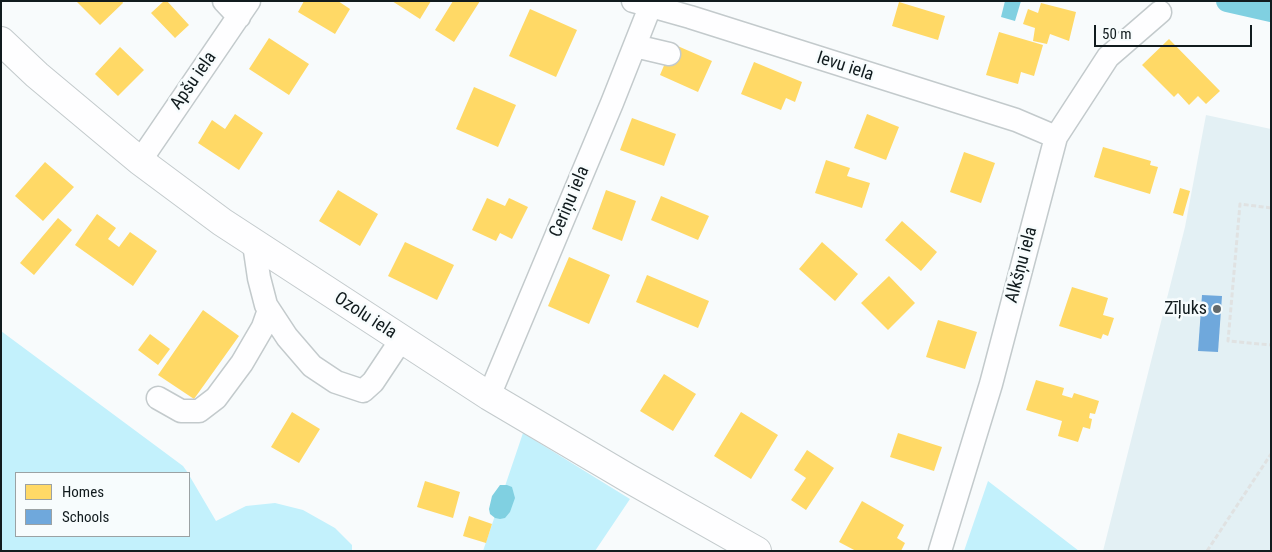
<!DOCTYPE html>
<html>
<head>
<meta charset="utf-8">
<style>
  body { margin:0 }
  #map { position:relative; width:1272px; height:552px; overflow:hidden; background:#f8fbfc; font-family:"Roboto Condensed",sans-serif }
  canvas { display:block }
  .frame { position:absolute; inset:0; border:2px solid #111b1e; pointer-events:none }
  .legend { position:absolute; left:15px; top:472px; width:175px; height:65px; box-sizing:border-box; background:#f7fcfd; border:1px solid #9ba2a4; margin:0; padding:6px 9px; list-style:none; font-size:15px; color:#111b1e }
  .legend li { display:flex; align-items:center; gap:10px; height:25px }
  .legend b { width:25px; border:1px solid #9ba2a4 }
  .scale { position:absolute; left:1094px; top:25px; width:158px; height:22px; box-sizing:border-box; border:2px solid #111b1e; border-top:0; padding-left:6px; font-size:15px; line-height:18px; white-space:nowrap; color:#111b1e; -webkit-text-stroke:4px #f7fcfd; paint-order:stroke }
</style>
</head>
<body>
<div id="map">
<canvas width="1272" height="552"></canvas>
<div class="frame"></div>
<ul class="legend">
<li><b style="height:14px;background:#ffd966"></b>Homes</li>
<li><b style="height:14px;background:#6fa8dc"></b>Schools</li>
</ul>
<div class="scale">50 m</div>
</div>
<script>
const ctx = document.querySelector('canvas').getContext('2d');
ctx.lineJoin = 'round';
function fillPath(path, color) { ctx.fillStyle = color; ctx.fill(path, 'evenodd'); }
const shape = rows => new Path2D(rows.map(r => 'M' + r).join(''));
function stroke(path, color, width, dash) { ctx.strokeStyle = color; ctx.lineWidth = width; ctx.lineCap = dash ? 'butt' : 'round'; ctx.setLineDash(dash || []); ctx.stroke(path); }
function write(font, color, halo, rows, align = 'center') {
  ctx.font = font + ' "Roboto Condensed",sans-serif'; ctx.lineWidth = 5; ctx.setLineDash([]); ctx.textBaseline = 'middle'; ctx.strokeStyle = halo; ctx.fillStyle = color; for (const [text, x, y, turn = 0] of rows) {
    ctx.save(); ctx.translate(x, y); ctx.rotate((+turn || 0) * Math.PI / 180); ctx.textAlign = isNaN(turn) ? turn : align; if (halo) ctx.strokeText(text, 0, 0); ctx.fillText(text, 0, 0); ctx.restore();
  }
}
const built = shape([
  [1206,115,1271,129,1271,551,1103,551,1185,227]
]);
const green = shape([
  [1,331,183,466,188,473,16,473,16,536,189,536,189,475,216,521,246,506,275,503,303,510,335,528,352,545,352,551,1,551],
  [523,433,630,499,595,551,483,551],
  [988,481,1079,551,964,551]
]);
const water = shape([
  [1005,1,1021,1,1015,21,1001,17],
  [500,485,507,485,512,487,515,498,510,512,505,518,500,519,495,518,490,514,489,509,492,496]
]);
const homes = shape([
  [76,1,122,1,123,3,100,25],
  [164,1,167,1,189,25,175,38,151,13],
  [304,1,338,1,350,9,335,34,298,12],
  [392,1,431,1,420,19],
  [453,1,480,1,454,42,435,30],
  [899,2,945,16,938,40,892,26],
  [1041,3,1076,12,1069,41,1050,34,1047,44,1033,41,1035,28,1023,24,1028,9,1038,13],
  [530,9,577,30,556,77,509,56],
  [999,32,1043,45,1034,76,1021,72,1018,84,986,75],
  [269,38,309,64,289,95,249,69],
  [1169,39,1220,91,1206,104,1198,96,1189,105,1178,93,1174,97,1142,65],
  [673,44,712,61,698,92,660,75],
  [120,47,144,70,118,96,95,74],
  [754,62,802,82,795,102,786,98,781,110,741,94],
  [474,87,516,105,498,147,456,129],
  [235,114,263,133,239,170,198,143,212,120,225,129],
  [867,114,899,127,886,160,854,148],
  [632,118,676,134,664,166,620,150],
  [1103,147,1151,161,1150,165,1158,167,1150,194,1094,177],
  [964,152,995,163,981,203,950,192],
  [826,160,850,168,847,176,870,183,862,208,815,193],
  [45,162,74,187,43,221,15,196],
  [1180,188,1190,191,1183,216,1173,213],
  [338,190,378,214,360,246,319,221],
  [606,190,636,201,622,241,592,229],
  [661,196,709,216,698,240,651,220],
  [487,198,505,206,509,198,528,207,512,239,500,233,496,241,472,230],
  [97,214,116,228,108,239,119,247,130,232,157,251,133,286,75,245],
  [58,218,72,230,34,275,20,263],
  [902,221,937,252,921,271,885,240],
  [405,242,454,265,437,300,388,276],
  [822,242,858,274,835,301,799,269],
  [569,257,610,275,589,324,548,306],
  [647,275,709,301,698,328,636,302],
  [889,276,915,303,888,330,861,303],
  [1072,287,1108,298,1103,315,1114,318,1108,336,1103,334,1101,339,1059,326],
  [203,310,239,336,194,399,158,375],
  [938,320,977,332,965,369,926,357],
  [150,334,170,349,158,365,138,350],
  [664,374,696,394,673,431,640,411],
  [1036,380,1064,388,1062,395,1072,398,1074,393,1099,401,1095,414,1090,413,1089,418,1092,419,1090,429,1083,427,1078,442,1058,436,1062,421,1026,410],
  [292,412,320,429,299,463,271,447],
  [741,412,778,435,751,479,714,456],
  [898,433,942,447,934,471,890,457],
  [807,450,834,468,806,510,791,500,806,478,794,470],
  [425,481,460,492,453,518,417,507],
  [862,501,904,525,897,538,905,543,901,551,856,551,839,542],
  [469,516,492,524,486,543,463,536]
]);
const schools = shape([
  [1202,295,1222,296,1218,352,1198,351]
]);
const canal = shape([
  [1227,1,1271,11]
]);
const path = shape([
  [1271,208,1240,204,1228,341,1271,345],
  [1207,551,1271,454]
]);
const minor = shape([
  [224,1,239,17],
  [633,1,690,17,1016,120,1056,137],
  [635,46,669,54],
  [140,161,249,1],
  [254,244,259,278,266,305,287,337,312,366,336,382,363,391,373,382,401,340],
  [489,396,612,103,650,7],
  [158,398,181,411,199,411,216,398,242,363,263,327,269,310],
  [940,551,991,384,1056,137,1108,57,1160,12]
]);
const major = shape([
  [1,41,37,75,98,126,140,161,222,222,489,396,628,478,757,551]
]);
const markers = [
  [1217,309,5,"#62696c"]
];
const streetNames = [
  ["Ievu iela",845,67,18],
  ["Apšu iela",194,81,-55],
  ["Ceriņu iela",570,202,-67],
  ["Alkšņu iela",1022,265,-75],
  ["Ozolu iela",365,316,33]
];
const poiNames = [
  ["Zīļuks",1207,309]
];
fillPath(built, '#e3f0f4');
fillPath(green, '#c3f1fc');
fillPath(water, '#80d0e1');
fillPath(homes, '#ffd966');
fillPath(schools, '#6fa8dc');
stroke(canal, '#80d0e1', 22);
stroke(minor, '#c3cacc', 25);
stroke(major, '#c3cacc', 30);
stroke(path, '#e0e2e2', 3, [5, 2.5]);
stroke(minor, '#fefeff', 22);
stroke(major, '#fefeff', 28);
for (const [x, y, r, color] of markers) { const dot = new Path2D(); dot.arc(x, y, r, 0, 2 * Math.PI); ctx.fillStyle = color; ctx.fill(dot); stroke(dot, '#f7fcfd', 2); }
write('18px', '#111b1e', '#f7fcfd', streetNames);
write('18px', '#111b1e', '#f7fcfd', poiNames, 'right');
</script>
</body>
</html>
